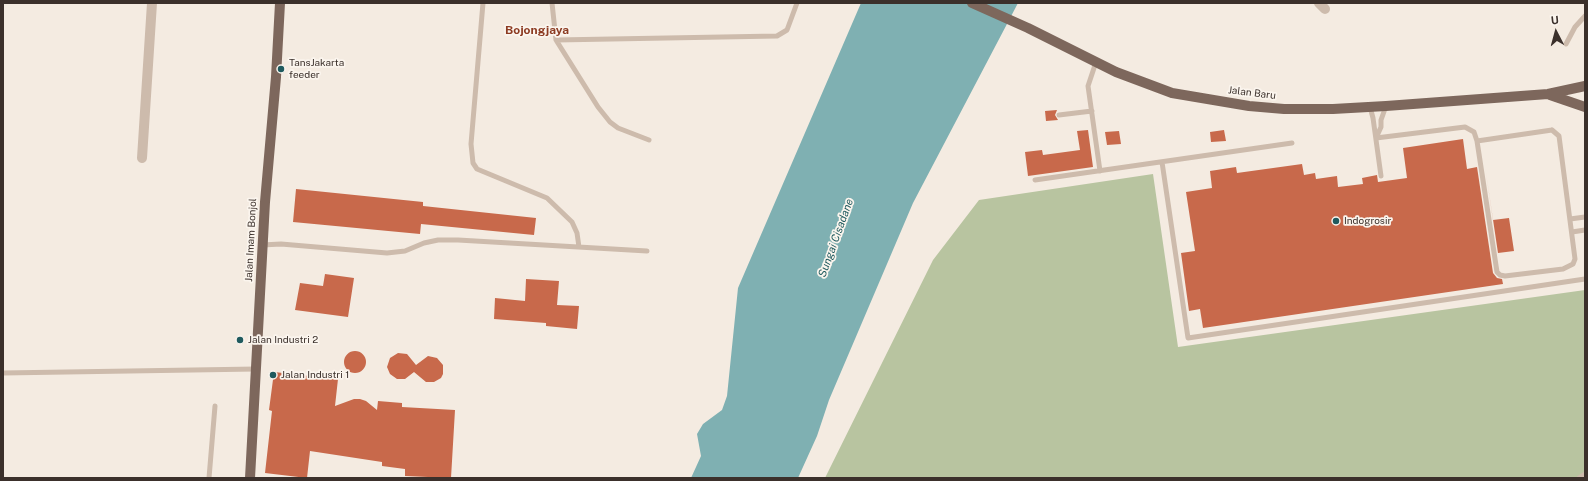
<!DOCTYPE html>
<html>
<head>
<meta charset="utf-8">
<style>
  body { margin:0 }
  #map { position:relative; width:1588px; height:481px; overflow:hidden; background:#f4ebe1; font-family:"Public Sans",sans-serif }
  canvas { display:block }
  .frame { position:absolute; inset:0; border:4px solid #3b302b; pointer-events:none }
  .north { position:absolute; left:1536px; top:12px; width:40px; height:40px; -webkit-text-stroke:3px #fbf5ee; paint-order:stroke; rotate:354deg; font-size:11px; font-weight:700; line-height:16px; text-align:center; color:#3b302b }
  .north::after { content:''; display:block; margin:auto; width:14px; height:18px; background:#3b302b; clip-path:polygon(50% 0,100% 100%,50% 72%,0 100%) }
</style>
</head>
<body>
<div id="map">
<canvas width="1588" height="481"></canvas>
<div class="frame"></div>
<div class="north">U</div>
</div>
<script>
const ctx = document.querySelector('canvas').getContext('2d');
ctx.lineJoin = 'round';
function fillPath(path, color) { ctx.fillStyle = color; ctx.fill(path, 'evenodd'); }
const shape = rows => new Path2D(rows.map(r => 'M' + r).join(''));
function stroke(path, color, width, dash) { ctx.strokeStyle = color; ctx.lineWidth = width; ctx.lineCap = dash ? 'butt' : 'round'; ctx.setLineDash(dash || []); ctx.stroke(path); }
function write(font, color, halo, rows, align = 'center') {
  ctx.font = font + ' "Public Sans",sans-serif'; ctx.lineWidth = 3.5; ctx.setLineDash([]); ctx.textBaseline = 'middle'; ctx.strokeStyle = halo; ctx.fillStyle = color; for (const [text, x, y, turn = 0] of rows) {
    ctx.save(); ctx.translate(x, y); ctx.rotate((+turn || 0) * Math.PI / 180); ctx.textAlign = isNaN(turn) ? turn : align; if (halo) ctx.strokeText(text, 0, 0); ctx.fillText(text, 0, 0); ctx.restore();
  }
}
const green = shape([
  [1153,174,1178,347,1585,290,1585,478,825,478,933,260,979,200]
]);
const water = shape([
  [861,3,1018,3,913,203,829,400,817,436,798,478,691,478,701,456,697,434,703,424,722,410,727,396,738,288]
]);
const building = shape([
  [1057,110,1055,115,1058,120,1046,121,1045,111],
  [1088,130,1093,167,1028,176,1025,152,1042,150,1043,155,1080,150,1077,131],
  [1224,130,1226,141,1211,142,1210,132],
  [1119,131,1121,144,1107,145,1105,132],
  [1463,139,1467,169,1477,167,1493,273,1497,278,1502,279,1503,284,1203,328,1200,309,1189,311,1181,253,1195,251,1186,192,1212,188,1210,171,1236,167,1237,173,1302,164,1304,175,1315,173,1316,179,1337,176,1338,187,1363,184,1362,178,1377,175,1378,182,1407,178,1403,148],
  [1485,166,1493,220,1509,218,1514,251,1498,253],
  [296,189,423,202,423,206,536,218,534,235,421,224,420,234,293,222],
  [325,274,354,278,348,317,295,310,300,283,323,286],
  [526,279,559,281,557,305,579,306,577,329,546,326,546,323,494,319,495,298,525,301],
  '344 362a11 11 0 1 1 22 0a11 11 0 1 1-22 0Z',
  [398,353,407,354,416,365,428,356,437,358,443,365,443,374,441,378,434,382,426,382,414,372,405,379,397,379,390,374,387,367,390,358],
  [274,372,338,379,335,406,354,399,360,399,366,401,377,410,378,401,402,403,402,407,455,410,451,478,405,476,405,469,382,466,382,462,310,451,307,478,265,473,272,411,269,410]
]);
const service = shape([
  [483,3,471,144,473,163,477,169,547,198,572,222,577,233,579,247],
  [552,3,556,40,598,107,610,122,618,128,649,140],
  [556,40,777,36,787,30,797,3],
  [1566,44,1575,27,1585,16],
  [1096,62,1088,86,1100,171],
  [1370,107,1373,118,1381,176],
  [1059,115,1092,111],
  [1552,130,1559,136,1575,259,1573,264,1563,269,1505,276,1500,275,1497,272,1477,141,1552,130],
  [1376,138,1465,127,1474,132,1477,141],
  [1376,138,1381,127,1381,120,1386,106],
  [1162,162,1188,338,1585,279],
  [1035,180,1292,143],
  [1570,219,1585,217],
  [1572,232,1585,230],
  [262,245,281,244,387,253,405,251,424,243,438,240,458,240,647,251],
  [3,373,256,369],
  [209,478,215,406],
  [1579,478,1585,474]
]);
const minor = shape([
  [1319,3,1325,9],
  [142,158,152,3]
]);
const primary = shape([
  [972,3,1028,28,1116,72,1172,93,1249,106,1284,109,1333,109,1386,106,1548,94,1585,86],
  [1550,95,1585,107],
  [250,478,265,202,276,77,280,3]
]);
const markers = [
  [281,69,4,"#1f5a5e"],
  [1336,221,4,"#1f5a5e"],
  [240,340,4,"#1f5a5e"],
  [273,375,4,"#1f5a5e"]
];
const poiNames = [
  ["TansJakarta",289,63],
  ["feeder",289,75],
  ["Indogrosir",1344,221],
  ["Jalan Industri 2",248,340],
  ["Jalan Industri 1",281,375]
];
const streetNames = [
  ["Jalan Baru",1252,93,7],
  ["Jalan Imam Bonjol",251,240,-87]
];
const waterNames = [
  ["Sungai Cisadane",836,238,-70]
];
const quarterNames = [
  ["Bojongjaya",537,30]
];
fillPath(green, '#b8c4a0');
fillPath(water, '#7fb0b2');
fillPath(building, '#c8694b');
stroke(service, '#cdbbac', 5);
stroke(minor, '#cdbbac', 10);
stroke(primary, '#7d675c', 10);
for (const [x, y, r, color] of markers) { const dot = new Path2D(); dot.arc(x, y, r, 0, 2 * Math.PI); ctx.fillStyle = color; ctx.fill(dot); stroke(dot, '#fbf5ee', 1.5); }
write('10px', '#3b302b', '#fbf5ee', poiNames, 'left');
write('10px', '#3b302b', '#fbf5ee', streetNames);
write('italic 11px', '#1f5a5e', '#fbf5ee', waterNames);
write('bold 12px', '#8c3b22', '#fbf5ee', quarterNames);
</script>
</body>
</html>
